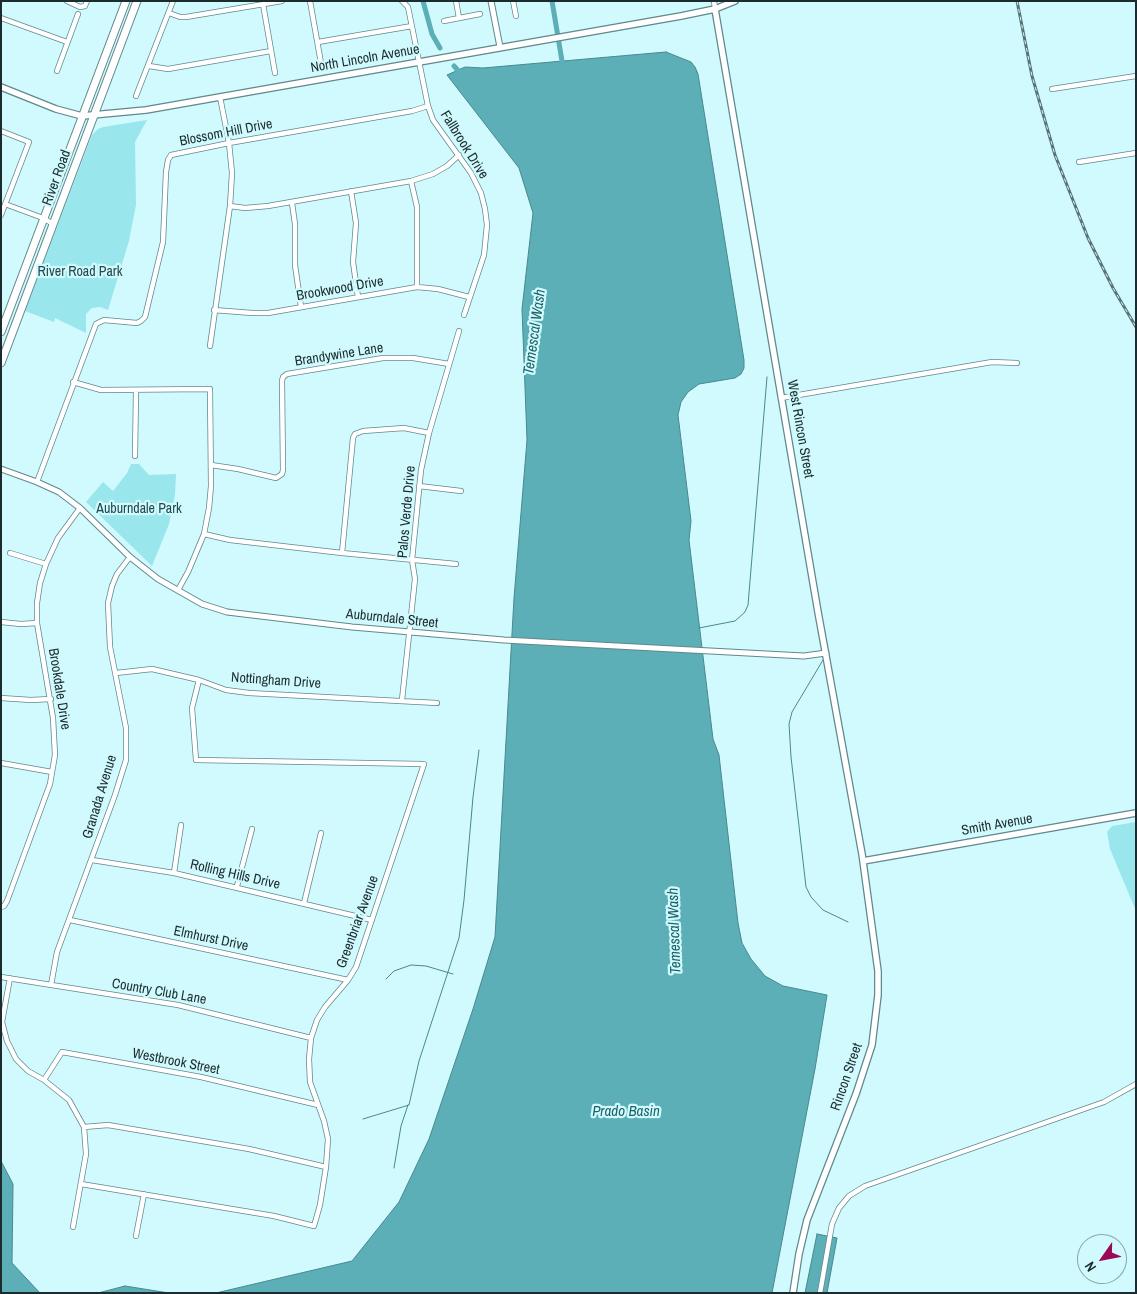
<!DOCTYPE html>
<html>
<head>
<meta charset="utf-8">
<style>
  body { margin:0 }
  #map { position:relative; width:1137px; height:1294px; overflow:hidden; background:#d0fafe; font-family:"Archivo Narrow",sans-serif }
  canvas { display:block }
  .frame { position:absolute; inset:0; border:2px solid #1c2c2e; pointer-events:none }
  .north { position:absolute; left:1077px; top:1234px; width:50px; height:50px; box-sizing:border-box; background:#d0fafe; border:1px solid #88a8ab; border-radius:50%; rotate:237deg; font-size:14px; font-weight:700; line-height:20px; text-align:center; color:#1c2c2e }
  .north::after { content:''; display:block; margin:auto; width:18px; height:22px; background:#9c0856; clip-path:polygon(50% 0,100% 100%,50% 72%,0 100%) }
</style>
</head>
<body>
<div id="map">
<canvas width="1137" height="1294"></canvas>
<div class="frame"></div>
<div class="north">N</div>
</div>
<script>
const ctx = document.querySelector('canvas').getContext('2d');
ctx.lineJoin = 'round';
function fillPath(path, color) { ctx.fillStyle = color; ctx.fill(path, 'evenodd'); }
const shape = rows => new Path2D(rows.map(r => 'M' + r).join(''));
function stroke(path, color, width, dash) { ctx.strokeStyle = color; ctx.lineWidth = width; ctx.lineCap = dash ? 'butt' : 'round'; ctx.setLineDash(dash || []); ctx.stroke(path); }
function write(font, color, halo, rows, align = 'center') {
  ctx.font = font + ' "Archivo Narrow",sans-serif'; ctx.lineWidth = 4.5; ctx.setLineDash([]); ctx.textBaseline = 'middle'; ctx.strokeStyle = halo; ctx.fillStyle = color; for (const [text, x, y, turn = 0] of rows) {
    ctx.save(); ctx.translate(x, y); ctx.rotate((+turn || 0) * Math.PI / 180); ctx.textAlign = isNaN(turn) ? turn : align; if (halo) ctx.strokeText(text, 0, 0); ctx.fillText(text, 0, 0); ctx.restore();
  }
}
const green = shape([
  [147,120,135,142,136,205,129,241,108,310,100,307,92,308,86,314,86,333,55,318,54,322,25,311,92,135,98,129,103,127],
  [131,464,139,464,149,475,176,474,175,495,169,524,152,566,86,502,103,482,113,491,127,473],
  [1136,822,1136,911,1110,849,1107,832,1112,826]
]);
const water = shape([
  [666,52,691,62,695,67,698,74,744,360,744,368,741,374,735,378,699,384,688,392,681,402,678,415,691,521,689,540,713,739,719,755,738,923,742,943,751,959,765,976,783,986,827,995,815,1069,772,1293,216,1293,352,1261,399,1202,429,1139,473,1009,495,937,514,598,527,440,522,309,533,213,519,168,447,75,465,67,483,68,666,52],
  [1,1161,13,1184,12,1263,40,1293,1,1293,1,1161],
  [817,1234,837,1238,827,1293,805,1293,817,1234],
  [125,1286,169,1293,98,1293,125,1286]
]);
const stream = shape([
  [699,628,735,621,745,612,748,605,767,377],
  [823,660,792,712,789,724,791,757,806,887,811,897,823,910,848,922],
  [386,979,394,971,411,965,426,966,453,974],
  [363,1119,409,1105,419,1061,459,938,464,900,473,797,479,750],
  [394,1168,401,1126,408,1105]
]);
const canal = shape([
  [423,1,432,34,440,48],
  [552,1,563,67],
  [454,66,462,75]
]);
const minor = shape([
  [67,1,80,7,85,6,87,1],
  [310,1,321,63],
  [402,1,408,7,428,106,433,120,471,173,481,193,485,209,487,225,484,255,464,315],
  [456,1,459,18],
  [513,1,516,16],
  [714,1,715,9],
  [263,4,275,73],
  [169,13,180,17,186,17,282,1],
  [1,18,67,42],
  [444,21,480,14],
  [318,42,412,26],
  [149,66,168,69,271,51],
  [57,71,78,14],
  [1052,89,1136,76],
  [136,96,173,1],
  [1,131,29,142,1,215],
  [1079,162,1136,153],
  [411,181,417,207,417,287],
  [351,191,356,223,353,262,358,297],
  [292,203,295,224,295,265,301,307],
  [5,204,43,218,53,224],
  [230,206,245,208,268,206,411,181,433,174,447,166,459,155],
  [214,310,252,313,268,313,417,287,438,289,469,297],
  [210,346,230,206,232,173,229,143,220,97],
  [73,382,101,390,210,389,211,486,209,508,204,534,188,572,178,590],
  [781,398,992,362,1017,363],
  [135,456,136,391],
  [211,465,238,469,276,478,282,474,283,470,282,381,283,377,287,374,383,358,413,358,449,364],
  [37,482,96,324,104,320,137,323,141,321,145,317,163,242,166,172,168,160,171,155,229,143,412,111,428,106],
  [419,486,461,491],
  [204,534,230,540,342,553,456,564],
  [10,553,46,564],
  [342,553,353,438,355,434,363,431,404,428,429,433],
  [1,622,21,624,37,623],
  [116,673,152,669,199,680,226,690,249,693,437,703],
  [1,698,31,700,51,699],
  [402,700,415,579,412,560,421,470,429,433,459,331],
  [1,763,52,772],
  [92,860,174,873,372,920],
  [174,873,181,825],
  [237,886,252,829],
  [304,903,321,833],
  [1,907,4,906,7,901,50,784,55,755,53,718,37,623,37,603,40,583,46,564,58,538,80,508],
  [70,920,348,980],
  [1,977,178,1005,311,1038],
  [10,978,2,1022,7,1041,16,1059,28,1071,44,1080,69,1100,84,1127,86,1154,73,1227],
  [51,985,57,952,115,795,126,760,126,728,110,647,108,603,112,586,117,574,130,557],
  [44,1080,62,1052,201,1077,318,1105],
  [84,1127,108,1125,249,1149,326,1167],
  [81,1184,274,1216,314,1226,320,1205,326,1167,328,1139,324,1121,310,1082,309,1059,311,1038,317,1020,325,1007,348,980,356,967,424,764,196,760,192,708,199,680],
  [136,1236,144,1194],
  [820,1293,832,1224,839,1208,849,1196,865,1186,1104,1102,1136,1084]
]);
const tertiary = shape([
  [491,1,500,47],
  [1,469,37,482,59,492,80,508,130,557,158,579,202,604,227,612,352,627,504,640,804,656,826,653]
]);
const secondary = shape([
  [715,9,818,612,862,854,878,971,878,995,872,1045,856,1094,807,1220,799,1254,793,1293],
  [1,87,56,109,82,116,146,110,681,16,715,9,735,1],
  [863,861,1136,813]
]);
const primary = shape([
  [1,332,126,1],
  [1,363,137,1]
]);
const rail = shape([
  [1017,1,1032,76,1055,155,1088,238,1113,288,1136,327]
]);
const streetNames = [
  ["North Lincoln Avenue",365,59,-10],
  ["Blossom Hill Drive",226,133,-11],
  ["Fallbrook Drive",464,145,58],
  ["River Road",57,178,-70],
  ["Brookwood Drive",340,289,-10],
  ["Brandywine Lane",339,355,-9],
  ["West Rincon Street",800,429,80],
  ["Palos Verde Drive",407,512,-85],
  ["Auburndale Street",392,619,6],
  ["Nottingham Drive",276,681,4],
  ["Brookdale Drive",59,689,81],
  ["Granada Avenue",100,797,-73],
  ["Smith Avenue",997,825,-10],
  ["Rolling Hills Drive",235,875,13],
  ["Greenbriar Avenue",358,922,-70],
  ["Elmhurst Drive",211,939,12],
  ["Country Club Lane",159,992,10],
  ["Westbrook Street",176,1062,11],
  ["Rincon Street",847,1077,-71]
];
const parkNames = [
  ["River Road Park",80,272],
  ["Auburndale Park",139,509]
];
const waterNames = [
  ["Temescal Wash",535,332,-82],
  ["Temescal Wash",675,931,-92],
  ["Prado Basin",626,1112]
];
fillPath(green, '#9ae6ed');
fillPath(water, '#5cafb7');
stroke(water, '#49888e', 1);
stroke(stream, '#49888e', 1);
stroke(canal, '#5cafb7', 5);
stroke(minor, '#61888c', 6);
stroke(tertiary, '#61888c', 7);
stroke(secondary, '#61888c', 8);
stroke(primary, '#61888c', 9);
stroke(minor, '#fff', 4.5);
stroke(tertiary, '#fff', 5);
stroke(secondary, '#fff', 5.5);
stroke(primary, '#fff', 7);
stroke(rail, '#597275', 3);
stroke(rail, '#d0fafe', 1, [4]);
write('14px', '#1c2c2e', '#d0fafe', streetNames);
write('14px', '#22494d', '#d0fafe', parkNames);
write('italic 15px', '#1e6268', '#d0fafe', waterNames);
</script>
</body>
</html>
